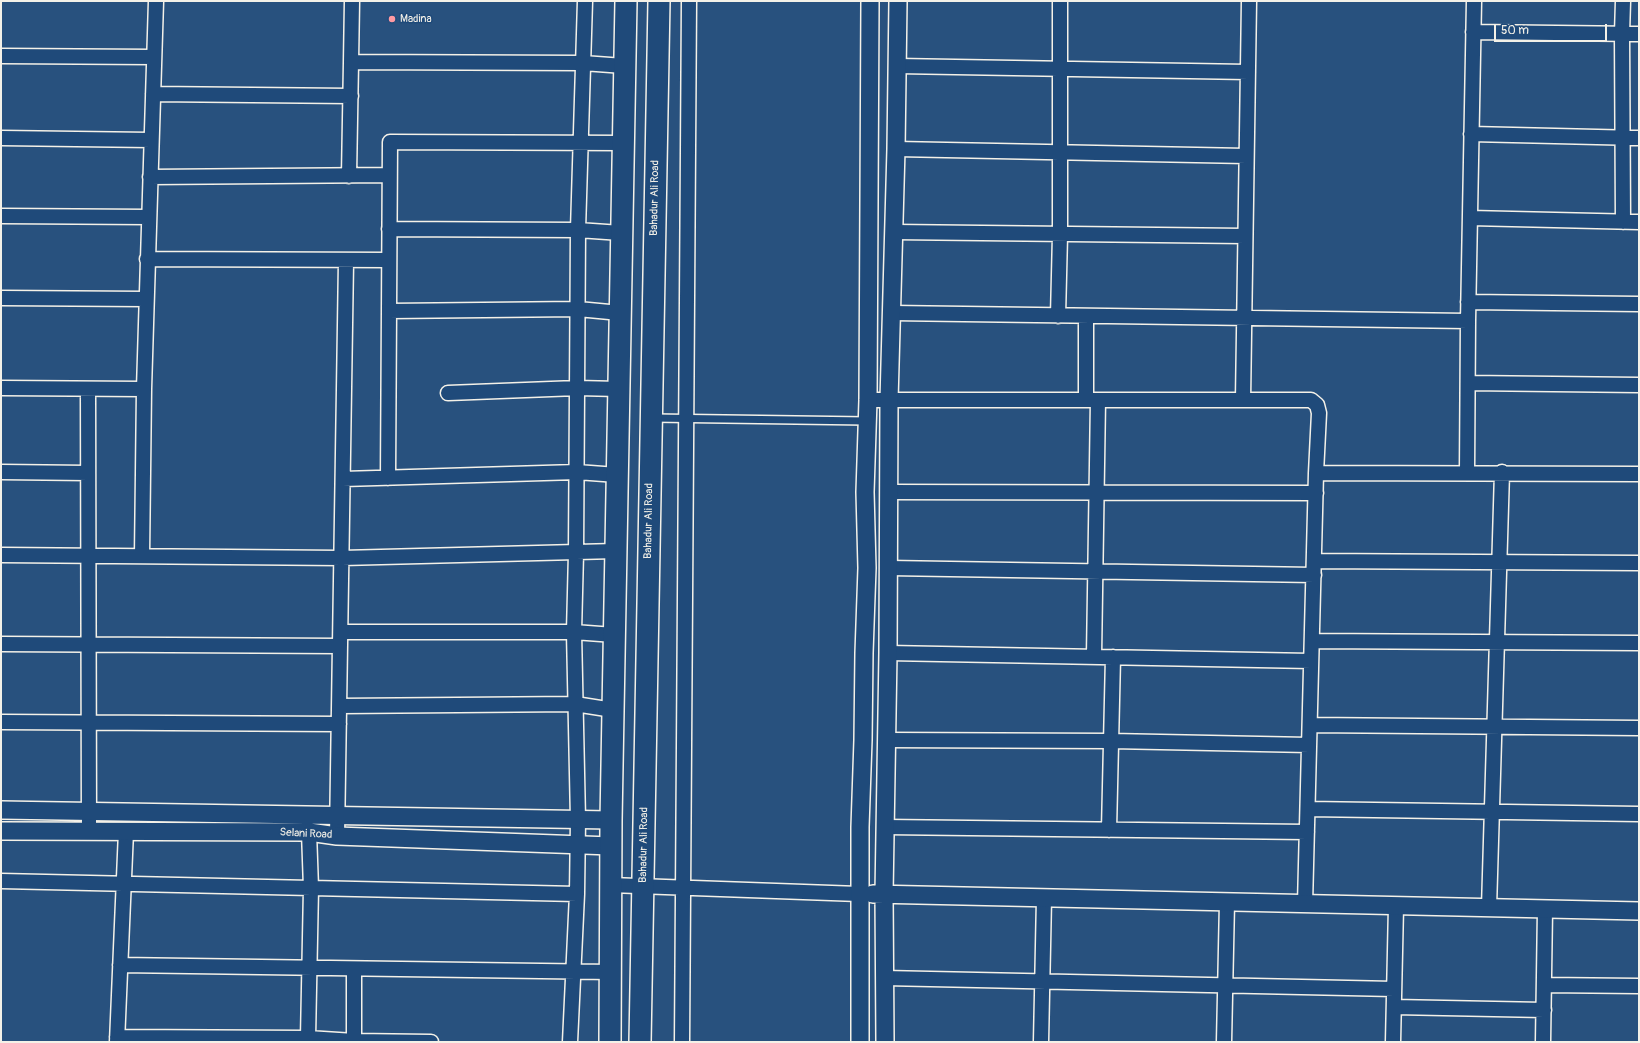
<!DOCTYPE html>
<html>
<head>
<meta charset="utf-8">
<style>
  body { margin:0 }
  #map { position:relative; width:1640px; height:1043px; overflow:hidden; background:#28517e; font-family:Pangolin,sans-serif }
  canvas { display:block }
  .frame { position:absolute; inset:0; border:2px solid #f4f1e8; pointer-events:none }
  .scale { position:absolute; left:1494px; top:24px; width:113px; height:18px; box-sizing:border-box; border:2px solid #f4f1e8; border-top:0; padding-left:5px; font-size:12px; line-height:14px; white-space:nowrap; color:#f4f1e8; -webkit-text-stroke:3px #1f4a7a; paint-order:stroke }
</style>
</head>
<body>
<div id="map">
<canvas width="1640" height="1043"></canvas>
<div class="frame"></div>
<div class="scale">50 m</div>
</div>
<script>
const ctx = document.querySelector('canvas').getContext('2d');
ctx.lineJoin = 'round';
const shape = rows => new Path2D(rows.map(r => 'M' + r).join(''));
function stroke(path, color, width, dash) { ctx.strokeStyle = color; ctx.lineWidth = width; ctx.lineCap = dash ? 'butt' : 'round'; ctx.setLineDash(dash || []); ctx.stroke(path); }
function write(font, color, halo, rows, align = 'center') {
  ctx.font = font + ' Pangolin,sans-serif'; ctx.lineWidth = 3; ctx.setLineDash([]); ctx.textBaseline = 'middle'; ctx.strokeStyle = halo; ctx.fillStyle = color; for (const [text, x, y, turn = 0] of rows) {
    ctx.save(); ctx.translate(x, y); ctx.rotate((+turn || 0) * Math.PI / 180); ctx.textAlign = isNaN(turn) ? turn : align; if (halo) ctx.strokeText(text, 0, 0); ctx.fillText(text, 0, 0); ctx.restore();
  }
}
const service = shape([
  [653,418,867,421]
]);
const minor = shape([
  [1473,32,1639,34],
  [1,56,154,57],
  [351,62,352,1],
  [897,66,1248,72],
  [153,94,351,96],
  [1471,134,1639,138],
  [1,138,151,140],
  [896,149,1246,156],
  [349,176,351,62,583,63,624,66],
  [150,177,389,175],
  [1,216,149,217],
  [1470,218,1639,222],
  [1623,222,1622,34,1623,1],
  [389,229,578,230,621,233],
  [894,232,1245,236],
  [147,259,389,260],
  [1,298,146,299],
  [1468,302,1639,304],
  [389,311,578,309,620,313],
  [892,313,1468,321],
  [1058,316,1060,235,1060,1],
  [1468,383,1639,385],
  [1,388,144,389],
  [88,389,89,831],
  [448,393,577,388,619,389],
  [868,400,1311,400,1317,405,1319,413,1316,473,1305,904],
  [1086,400,1086,316],
  [1243,400,1249,1],
  [1,472,88,473],
  [1467,472,1468,321,1474,1],
  [1316,473,1639,474],
  [388,478,390,142,623,143],
  [343,479,577,472,617,475],
  [888,492,1316,493],
  [1,555,342,558,616,551],
  [142,556,144,389,156,1],
  [1314,561,1639,563],
  [889,568,1314,575],
  [341,632,574,632,614,635],
  [1312,641,1639,643],
  [1,644,340,646],
  [888,653,1311,661],
  [1094,656,1098,400],
  [340,706,575,704,613,710],
  [1,722,339,724],
  [1310,725,1639,728],
  [886,740,1111,741,1309,745],
  [1308,809,1639,814],
  [885,827,1307,832],
  [1109,830,1113,657],
  [337,836,346,261],
  [1,881,577,894],
  [610,885,859,894],
  [1489,908,1502,472],
  [120,965,611,972],
  [354,969,354,1042],
  [884,978,1394,989],
  [1544,985,1639,986],
  [1394,1007,1544,1010],
  [117,1037,308,1038,354,1041,431,1042],
  [308,1038,311,888,309,832],
  [117,1042,126,831],
  [570,1042,577,894,578,820,574,632,576,553,578,230,585,1],
  [682,1042,689,1],
  [1041,1042,1044,898],
  [1224,1042,1227,902],
  [1393,1042,1396,906],
  [1543,1042,1545,909]
]);
const tertiary = shape([
  [1,810,611,820],
  [1,831,309,832,337,836,611,846],
  [873,894,1639,911],
  [860,1042,860,827,863,740,864,653,867,568,865,492,868,400,870,1],
  [885,1042,884,894,888,653,889,400,896,149,898,1]
]);
const primary = shape([
  [610,1042,611,820,626,1],
  [640,1042,659,1]
]);
const markers = [
  [392,19,4,"#ff9aa2"]
];
const poiNames = [
  ["Madina",400,19]
];
const streetNames = [
  ["Bahadur Ali Road",655,198,-89],
  ["Bahadur Ali Road",649,521,-89],
  ["Selani Road",306,834,3],
  ["Bahadur Ali Road",644,845,-89]
];
stroke(service, '#f4f1e8', 10);
stroke(minor, '#f4f1e8', 17);
stroke(tertiary, '#f4f1e8', 20);
stroke(primary, '#f4f1e8', 24);
stroke(service, '#1f4a7a', 7);
stroke(minor, '#1f4a7a', 14);
stroke(tertiary, '#1f4a7a', 17);
stroke(primary, '#1f4a7a', 21);
for (const [x, y, r, color] of markers) { const dot = new Path2D(); dot.arc(x, y, r, 0, 2 * Math.PI); ctx.fillStyle = color; ctx.fill(dot); stroke(dot, '#1f4a7a', 1.5); }
write('11px', '#f4f1e8', '#1f4a7a', poiNames, 'left');
write('11px', '#f4f1e8', '#1f4a7a', streetNames);
</script>
</body>
</html>
